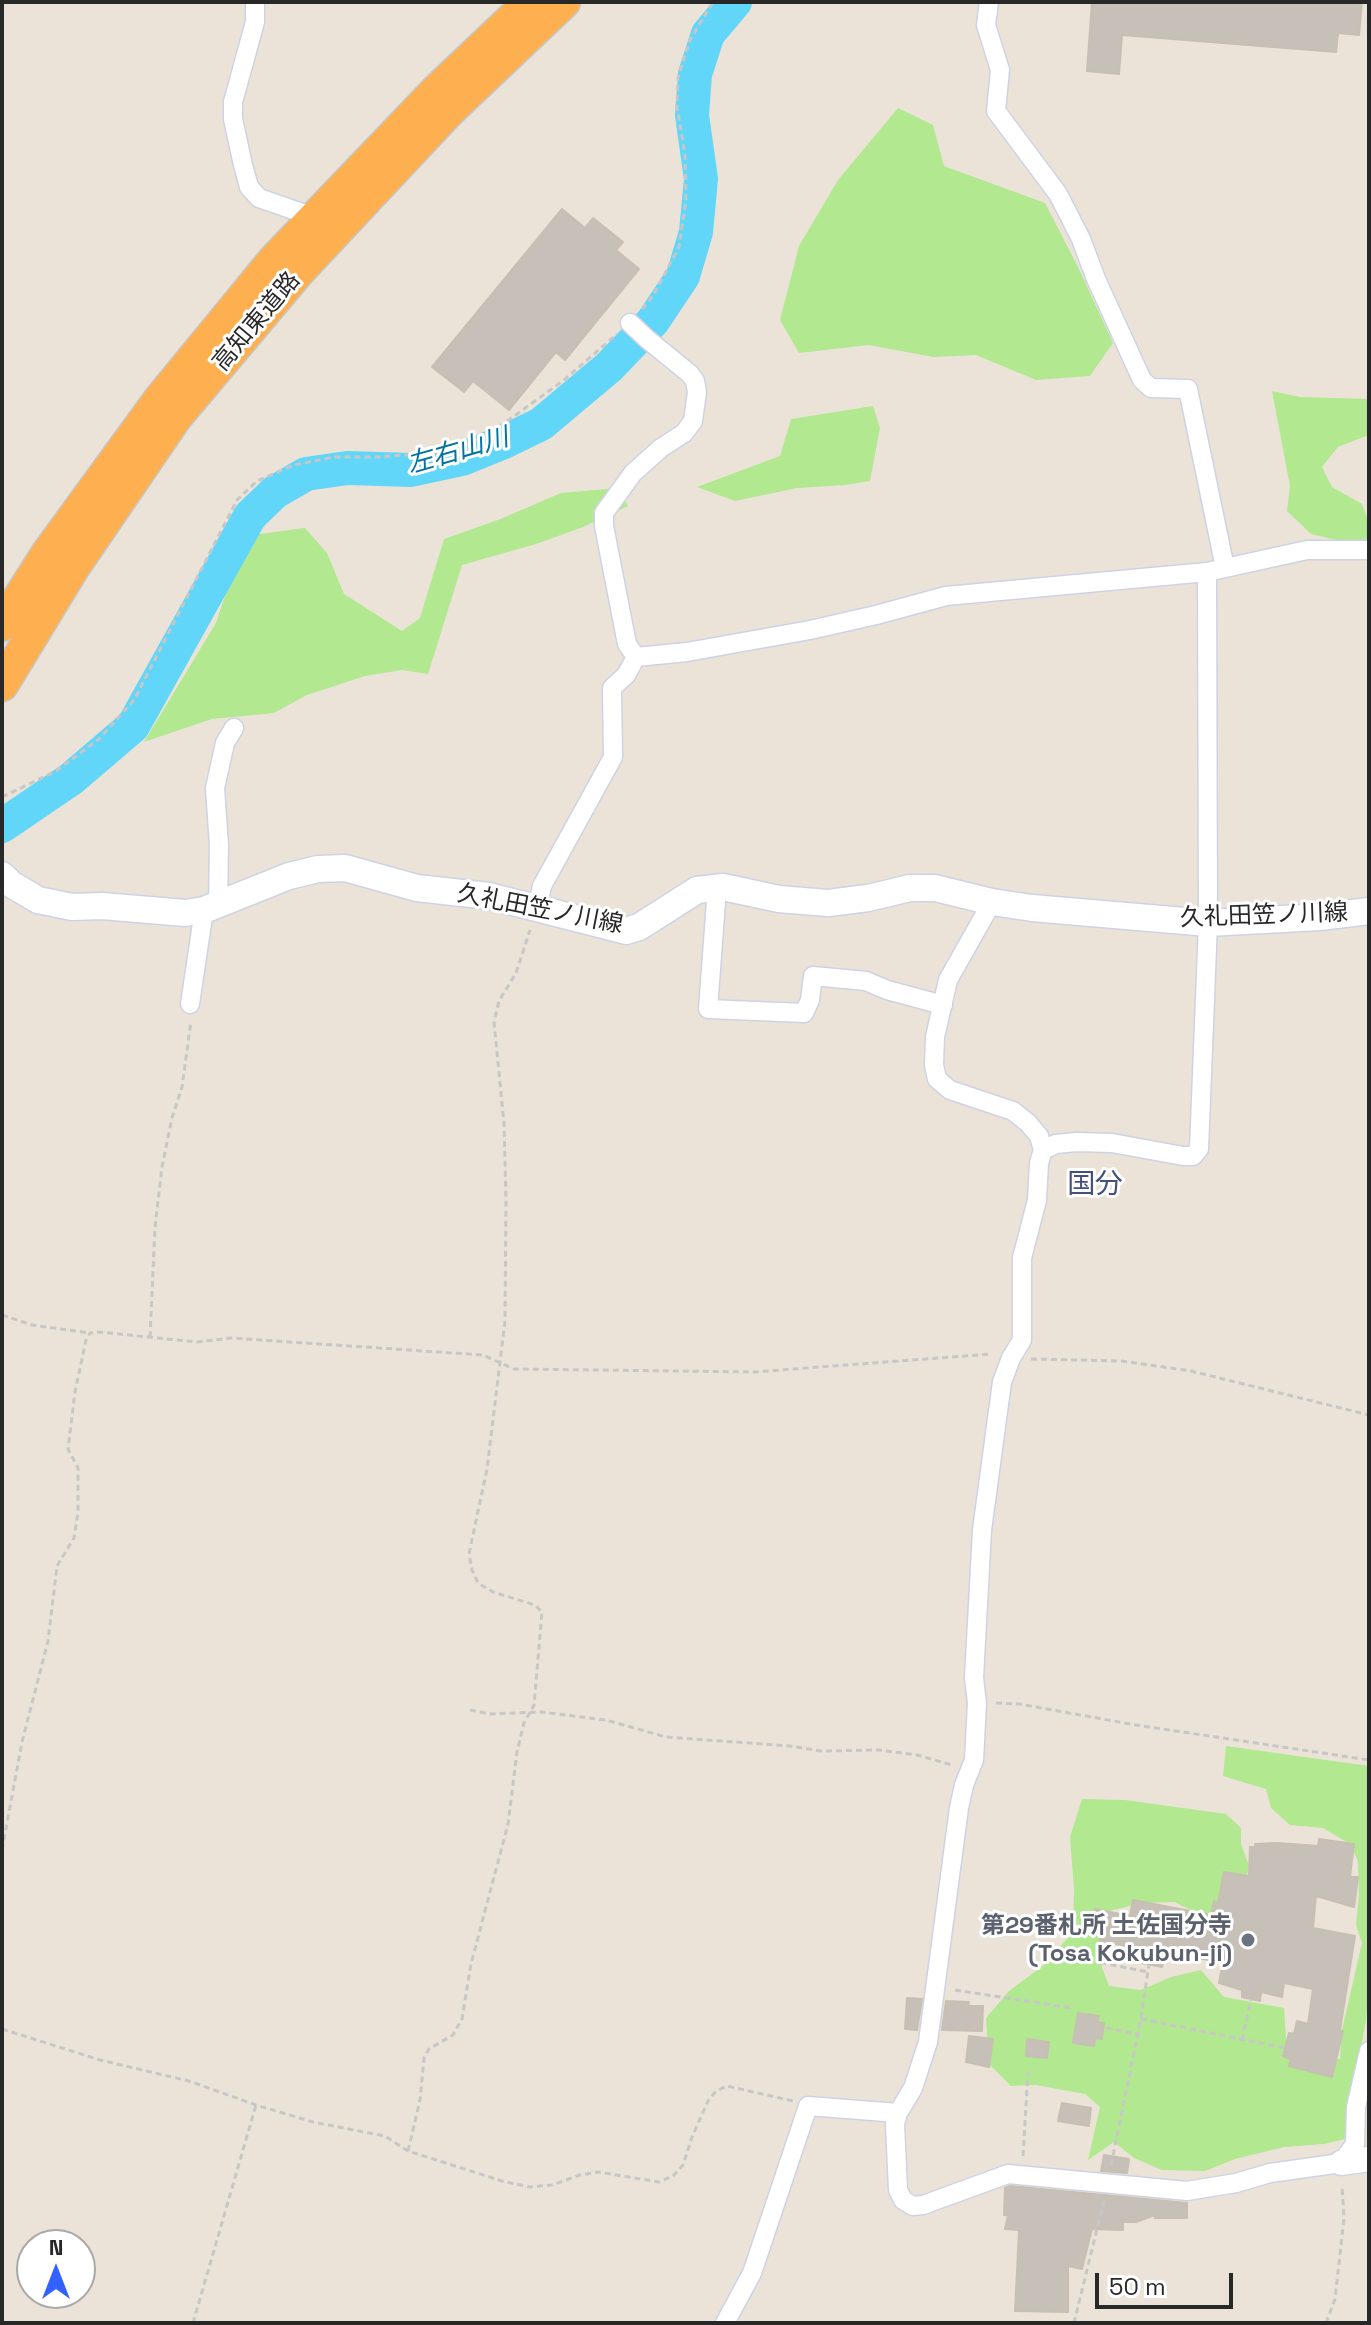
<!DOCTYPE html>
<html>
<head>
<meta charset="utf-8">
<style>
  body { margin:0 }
  #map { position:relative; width:1371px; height:2325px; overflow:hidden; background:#ece3d8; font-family:"Space Grotesk",sans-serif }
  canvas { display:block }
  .frame { position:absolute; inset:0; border:4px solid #282828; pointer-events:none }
  .north { position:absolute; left:16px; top:2229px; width:80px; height:80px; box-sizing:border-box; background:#fff; border:2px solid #a9a9a9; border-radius:50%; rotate:0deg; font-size:22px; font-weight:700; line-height:32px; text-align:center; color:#282828 }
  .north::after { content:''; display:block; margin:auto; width:28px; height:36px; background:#3361ff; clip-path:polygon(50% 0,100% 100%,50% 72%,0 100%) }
  .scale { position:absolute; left:1095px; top:2273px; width:138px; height:36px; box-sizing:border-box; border:4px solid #282828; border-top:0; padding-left:10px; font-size:24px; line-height:28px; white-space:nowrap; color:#282828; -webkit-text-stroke:6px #fff; paint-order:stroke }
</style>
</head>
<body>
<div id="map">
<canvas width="1371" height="2325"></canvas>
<div class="frame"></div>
<div class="north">N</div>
<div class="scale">50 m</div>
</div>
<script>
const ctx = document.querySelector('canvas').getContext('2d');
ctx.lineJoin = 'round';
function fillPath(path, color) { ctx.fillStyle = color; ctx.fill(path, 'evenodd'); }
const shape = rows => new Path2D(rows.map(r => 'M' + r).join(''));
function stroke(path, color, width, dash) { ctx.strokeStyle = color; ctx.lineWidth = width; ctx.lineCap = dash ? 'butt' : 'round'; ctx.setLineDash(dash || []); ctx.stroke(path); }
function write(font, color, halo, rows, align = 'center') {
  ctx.font = font + ' "Space Grotesk","Noto Sans JP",sans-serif'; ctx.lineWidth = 6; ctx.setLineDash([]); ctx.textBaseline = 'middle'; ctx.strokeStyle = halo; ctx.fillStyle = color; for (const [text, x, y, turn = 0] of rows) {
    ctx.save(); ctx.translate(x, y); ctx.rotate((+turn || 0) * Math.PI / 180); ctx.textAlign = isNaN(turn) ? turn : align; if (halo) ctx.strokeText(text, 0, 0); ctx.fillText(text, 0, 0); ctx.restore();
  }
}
const green = shape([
  [898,108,933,125,944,166,1045,203,1078,267,1113,343,1090,376,1036,380,976,355,933,357,869,345,799,353,780,320,799,246,838,180],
  [1272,391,1300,397,1369,399,1369,437,1366,436,1338,447,1322,467,1332,487,1362,504,1369,523,1369,542,1349,543,1311,534,1287,511,1290,486],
  [873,406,880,428,870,481,845,485,797,488,735,501,697,487,780,456,791,419],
  [618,488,628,506,583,527,536,544,462,565,428,674,402,670,365,676,307,695,274,713,212,719,144,742,216,623,245,536,305,528,327,553,344,594,402,631,420,618,444,539,498,520,561,493],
  [1226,1746,1369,1766,1369,1987,1366,2020,1345,2139,1324,2144,1284,2147,1235,2159,1205,2171,1162,2170,1134,2158,1114,2142,1088,2160,1100,2107,1085,2094,1036,2085,1011,2086,989,2064,986,2018,1009,1991,1044,1965,1073,1932,1074,1889,1070,1837,1082,1799,1125,1800,1226,1814,1241,1828,1241,1844,1249,1866,1246,1880,1222,1920,1204,1917,1175,1902,1142,1903,1109,1911,1100,1962,1109,1986,1141,1990,1171,1977,1201,1970,1224,1997,1284,2008,1286,2038,1312,2059,1340,2059,1342,2030,1362,1943,1356,1925,1359,1895,1358,1861,1350,1844,1323,1828,1290,1825,1271,1808,1266,1789,1223,1776]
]);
const river = shape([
  [2,826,71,779,133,726,250,516,275,492,306,474,347,468,411,470,462,459,504,442,541,424,609,367,653,321,683,276,696,232,701,179,692,115,695,74,708,34,735,2]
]);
const building = shape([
  [1092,2,1362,2,1359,35,1338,33,1336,52,1122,35,1119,74,1087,71,1092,2],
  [562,209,585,228,593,218,623,242,616,250,639,269,565,360,556,352,509,410,473,381,464,392,432,367,562,209],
  [1319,1839,1354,1844,1350,1877,1358,1877,1354,1907,1316,1896,1313,1928,1355,1936,1340,2030,1343,2031,1332,2077,1289,2066,1291,2059,1283,2056,1289,2033,1294,2034,1297,2021,1308,2024,1313,1989,1284,1983,1282,1997,1261,1992,1260,2001,1242,1997,1242,1990,1219,1983,1223,1963,1179,1954,1178,1961,1164,1959,1162,1967,1137,1962,1139,1955,1125,1953,1126,1946,1100,1941,1101,1936,1091,1935,1095,1909,1130,1916,1133,1900,1211,1915,1214,1901,1218,1903,1224,1872,1249,1876,1250,1847,1256,1847,1255,1844,1277,1843,1318,1846,1319,1839],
  [907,1998,922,1999,917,2030,905,2029,907,1998],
  [946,2001,969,2002,968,2006,983,2006,982,2031,942,2030,946,2001],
  [1078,2013,1099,2016,1097,2022,1104,2023,1102,2039,1095,2038,1094,2046,1073,2043,1078,2013],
  [969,2036,993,2039,989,2067,966,2062,969,2036],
  [1027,2039,1049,2042,1047,2058,1026,2056,1027,2039],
  [1062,2103,1091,2108,1089,2126,1058,2121,1062,2103],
  [1104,2155,1129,2159,1127,2173,1101,2171,1104,2155],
  [1010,2186,1187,2203,1187,2218,1155,2218,1155,2215,1136,2222,1123,2222,1123,2230,1092,2229,1082,2269,1068,2266,1068,2312,1015,2311,1019,2230,1005,2229,1008,2215,1004,2215,1005,2188,1010,2186]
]);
const path = shape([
  [642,309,653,296,679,247,686,200,685,154,677,107,678,78,690,40,713,2],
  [2,797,56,771,99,739,134,700,237,500,257,481,294,465,335,457,376,457,435,453,466,445,506,422,564,380,617,334],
  [2,1315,32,1325,90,1333],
  [150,1337,155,1227,162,1167,172,1118,182,1087,191,1021],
  [1031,1359,1122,1361,1191,1371,1369,1415],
  [996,1703,1019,1704,1136,1725,1369,1760],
  [470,1710,489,1714,541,1712,606,1720,666,1737,790,1746,821,1751,879,1750,917,1755,952,1765],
  [2,1850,22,1742,48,1641,57,1566,74,1538,78,1512,78,1468,68,1449,75,1392,86,1340,90,1333,99,1332,197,1342,231,1338,483,1355,514,1369,754,1372,992,1354],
  [1106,1942,1102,1963,1148,1972],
  [955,1990,1072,2008],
  [1141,2019,1285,2048],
  [1106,2028,1137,2034],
  [2,2029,100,2060,189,2081,256,2105,313,2122,385,2136,408,2151,502,2181,530,2187,552,2185,580,2175,598,2172,659,2182,673,2176,683,2165,692,2137,708,2101,716,2091,727,2086,793,2101],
  [1242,2040,1251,1999],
  [408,2151,420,2100,424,2058,429,2049,453,2035,462,2019,471,1964,508,1824,517,1752,524,1723,534,1705,542,1612,535,1605,493,1592,478,1583,472,1570,469,1554,487,1469,505,1321,506,1201,504,1123,494,1022,499,1001,516,973,530,930],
  [1023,2156,1028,2072],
  [1111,2165,1141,2019,1149,1964],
  [193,2323,256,2105],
  [1074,2323,1104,2200],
  [1326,2323,1335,2299,1344,2218,1342,2185]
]);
const minor = shape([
  [255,2,255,22,233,102,233,119,243,165,249,187,259,198,305,214,311,220],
  [989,2,986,25,1000,70,996,111,1058,194,1081,239,1096,279,1142,380,1151,388,1188,389,1225,568],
  [630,323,647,339,690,374,695,381,697,392,693,421,684,433,661,448,633,473,604,513,604,526,627,644,636,657],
  [1207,572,1208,923,1199,1149,1193,1156,1183,1156,1112,1143,1076,1142,1056,1144,1043,1150,1039,1163,1037,1200,1022,1258,1022,1340,1011,1358,1002,1382,982,1530,974,1678,977,1703,974,1760,964,1785,959,1808,928,2042,913,2088,898,2113,895,2124,898,2190,903,2200,913,2206,923,2205,1008,2174,1187,2191,1236,2183,1270,2173,1341,2163,1355,2144,1356,2107,1369,2051],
  [717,888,708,1009,804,1013,810,1000,813,976,866,981,887,990,943,1005],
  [992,902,948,980,935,1037,934,1065,937,1079,950,1090,1013,1111,1028,1123,1039,1136,1043,1150],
  [218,905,219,846,215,788,225,743,234,728],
  [537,909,542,886,613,757,612,688,626,675,636,657,687,652,810,630,876,615,946,596,1207,572,1307,550,1369,550],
  [190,1004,204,910],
  [725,2323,752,2273,808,2106,898,2113]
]);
const tertiary = shape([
  [1341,2163,1369,2159]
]);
const secondary = shape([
  [2,875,11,884,38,900,72,907,102,906,185,913,204,910,289,876,318,869,345,868,417,888,489,896,626,931,639,927,697,890,723,887,779,899,828,903,868,898,910,888,935,888,992,902,1032,908,1208,923,1320,917,1369,911]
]);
const trunk = shape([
  [2,625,47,554,160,399,274,260,436,91,530,2],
  [2,685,73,568,176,417,299,271,448,112,564,2]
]);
const markers = [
  [1248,1940,8,"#6b7280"]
];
const streetNames = [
  ["高知東道路",257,322,-50],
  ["久礼田笠ノ川線",540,910,11],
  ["久礼田笠ノ川線",1264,916,-2]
];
const worshipNames = [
  ["第29番札所 土佐国分寺",1232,1926],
  ["(Tosa Kokubun-ji)",1232,1954]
];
const waterNames = [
  ["左右山川",458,452,-16]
];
const quarterNames = [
  ["国分",1095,1185]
];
fillPath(green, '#b1e890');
stroke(river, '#62d6f8', 34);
fillPath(building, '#c7c0b8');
stroke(building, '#c7bfb2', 2);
stroke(minor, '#ced3e3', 21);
stroke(tertiary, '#ced3e3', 27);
stroke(secondary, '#ced3e3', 29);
stroke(trunk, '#c7c7c7', 35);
stroke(path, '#c7c7c7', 3, [6, 4]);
stroke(minor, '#fff', 18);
stroke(tertiary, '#fff', 24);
stroke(secondary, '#fff', 26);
stroke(trunk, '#feb050', 32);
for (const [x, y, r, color] of markers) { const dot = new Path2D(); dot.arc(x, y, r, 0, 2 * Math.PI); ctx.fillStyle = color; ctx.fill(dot); stroke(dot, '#fff', 3); }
write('24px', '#282828', '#fff', streetNames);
write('bold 24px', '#5b616d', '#fff', worshipNames, 'right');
write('italic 26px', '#0272a2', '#fff', waterNames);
write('28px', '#45517c', '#fff', quarterNames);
</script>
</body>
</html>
